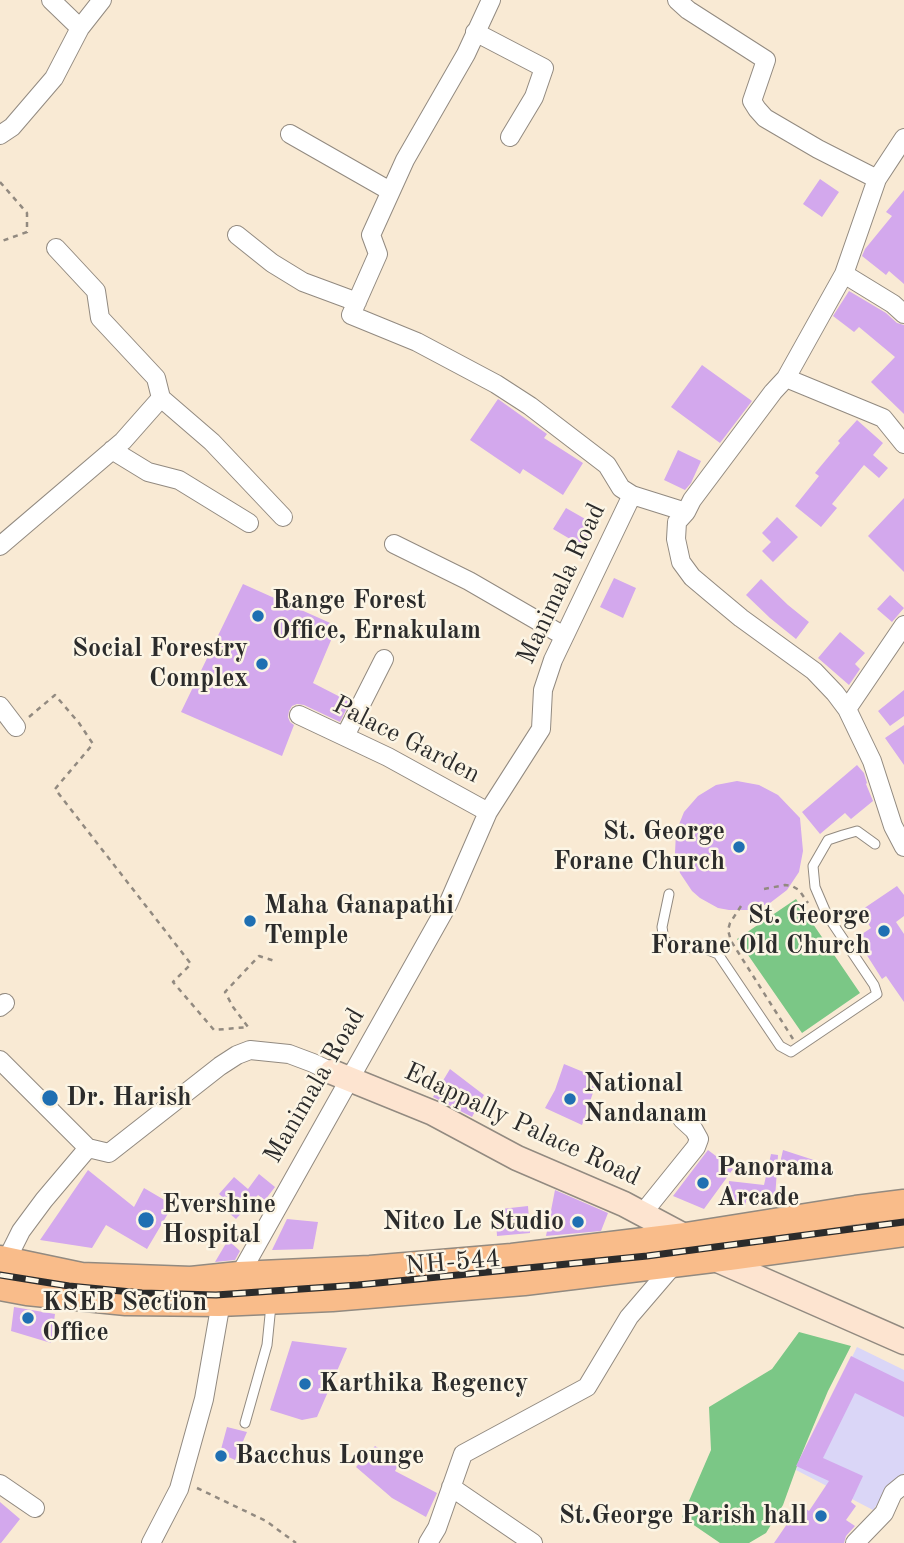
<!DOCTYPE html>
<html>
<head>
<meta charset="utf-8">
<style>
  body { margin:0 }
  canvas { display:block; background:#f9ead4 }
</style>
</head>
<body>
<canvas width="904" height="1543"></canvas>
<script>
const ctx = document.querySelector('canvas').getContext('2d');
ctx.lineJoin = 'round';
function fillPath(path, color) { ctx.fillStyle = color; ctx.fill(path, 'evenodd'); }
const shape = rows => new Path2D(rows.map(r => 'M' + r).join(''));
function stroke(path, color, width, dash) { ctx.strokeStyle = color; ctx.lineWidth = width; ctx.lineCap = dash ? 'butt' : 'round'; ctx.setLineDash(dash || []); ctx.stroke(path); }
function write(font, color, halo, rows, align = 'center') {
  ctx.font = font + ' "Old Standard TT",serif'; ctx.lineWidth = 5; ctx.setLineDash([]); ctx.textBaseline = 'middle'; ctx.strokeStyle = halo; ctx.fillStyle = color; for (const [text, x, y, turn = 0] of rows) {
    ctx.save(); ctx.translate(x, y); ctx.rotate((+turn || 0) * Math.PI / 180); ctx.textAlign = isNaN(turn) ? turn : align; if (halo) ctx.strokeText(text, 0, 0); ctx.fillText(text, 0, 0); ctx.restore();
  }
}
const built = shape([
  [857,1347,904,1370,904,1473,896,1481,873,1510,796,1470]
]);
const green = shape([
  [796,899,860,993,802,1033,737,939],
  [799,1332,851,1346,828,1391,800,1458,783,1505,766,1533,749,1543,720,1543,682,1517,711,1450,709,1407,772,1369]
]);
const building = shape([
  [820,179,839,192,822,217,803,204],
  [904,190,904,284,889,271,886,275,862,256,865,249,892,216,886,212],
  [849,291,886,313,897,323,904,325,904,414,871,382,895,357,859,327,854,332,833,316],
  [702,365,752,401,720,443,671,407],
  [498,399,547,434,544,438,583,463,563,495,523,469,520,474,470,440],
  [857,420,883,443,873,455,888,468,879,478,864,465,832,504,837,508,821,527,795,506,819,476,815,473,840,443,838,441],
  [678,450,701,461,691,483,685,490,664,480],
  [904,498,904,572,868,536],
  [566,508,594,524,582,546,553,529],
  [777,517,798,537,773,562,762,551,771,542,762,533],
  [614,578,636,588,623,618,600,607],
  [761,579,788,605,809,622,796,639,770,618,746,595],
  [243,584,337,626,313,683,350,702,340,722,304,705,297,704,292,706,289,711,288,717,290,722,294,725,282,756,181,712],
  [890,595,904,608,892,622,877,609],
  [840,632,865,653,855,664,860,669,849,685,818,658],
  [904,690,904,716,890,726,878,711],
  [904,725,904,765,885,738],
  [857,765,864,773,867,783,866,784,873,801,851,819,845,813,820,834,802,812],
  [737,781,759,785,778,795,800,818,803,851,799,872,787,890,770,903,750,910,729,910,718,908,700,898,692,891,680,873,675,853,676,832,684,812,698,796,716,785],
  [897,886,904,895,904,916,896,922,904,934,904,1002,886,976,882,979,856,938,871,928,860,911],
  [564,1064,598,1078,582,1125,545,1108,555,1090],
  [450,1069,484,1095,472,1117,433,1097],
  [708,1150,733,1169,704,1209,673,1196],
  [783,1150,820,1162,818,1170,780,1163],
  [771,1154,778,1155,775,1199,746,1200,746,1205,727,1205,729,1181,764,1185],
  [88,1170,134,1207,144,1188,173,1205,147,1249,106,1225,92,1248,40,1240],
  [259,1174,275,1187,265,1200,258,1195,236,1219,229,1213,233,1207,219,1194,234,1177,248,1189],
  [555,1190,608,1213,601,1231,546,1236],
  [528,1206,530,1233,497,1236,496,1221,501,1219,501,1209],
  [287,1219,318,1222,313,1249,272,1250],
  [228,1240,240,1251,235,1260,215,1262],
  [14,1307,55,1314,51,1343,11,1331],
  [292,1341,347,1348,317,1417,302,1420,270,1410],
  [851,1356,904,1382,904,1417,855,1393,823,1458,863,1476,851,1502,856,1506,846,1520,855,1526,846,1536,844,1543,774,1543,800,1505,809,1511,829,1481,796,1466],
  [227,1427,247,1432,235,1460,220,1453],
  [375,1446,400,1461,395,1471,437,1493,426,1517,392,1498,356,1467],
  [0,1502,20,1519,1,1543,0,1543]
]);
const path = shape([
  [0,182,27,213,27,232,2,241,0,239],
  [29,717,55,695,79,723,93,744,55,789,191,964,173,982,214,1030,248,1027,233,1007,225,992,259,956,275,961],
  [764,889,785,885,792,886,799,890,808,903],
  [741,906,730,923,728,930,731,941,793,1039],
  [197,1488,266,1521,296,1543]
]);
const lane = shape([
  [669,894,662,927,664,940,674,947,703,948,718,954,780,1046,791,1052,877,994,874,985,827,915,815,887,813,866,828,840,843,835,857,831,875,844],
  [245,1423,267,1345,271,1305]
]);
const street = shape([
  [51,0,80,28],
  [491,0,466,54,405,160,371,235,378,254,351,315,417,342,496,384,530,406,607,465,621,488,632,495],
  [677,0,688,10,766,60,752,101,757,109,765,118,818,149,877,179],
  [475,32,544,68,534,97,510,137],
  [290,134,390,191],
  [0,135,12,127,54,78,80,28,102,0],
  [237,235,272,263,303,282,357,302],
  [844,274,893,304,904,314],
  [786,378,883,418,904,444],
  [161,398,212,442,283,517],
  [112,450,148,472,179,480,249,523],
  [686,512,677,522,676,539,681,562,692,577,711,593,741,618,814,671,835,693,847,709,872,761,893,826,904,847],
  [394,544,469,581,564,636],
  [0,546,123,441,161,398,156,378,100,318,96,291,56,248],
  [0,706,16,727],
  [847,709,904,625],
  [299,715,388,757,488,812],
  [345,736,384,659],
  [0,1007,5,1003],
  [0,1060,88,1148,44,1200,21,1231,6,1261],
  [88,1148,109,1153,220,1066,237,1055,250,1050,289,1054,313,1063,332,1072],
  [642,1214,696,1147,699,1139,694,1130,682,1119],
  [0,1484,35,1508],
  [451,1487,533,1543],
  [151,1543,179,1489,204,1399,221,1302,239,1276,448,904,488,812,541,729,543,690,553,660,632,495,686,512,692,500,773,392,786,378,844,274,877,179,904,138],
  [428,1543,437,1528,463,1454,587,1387,629,1317,677,1261],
  [855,1543,884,1513,893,1493,904,1484]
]);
const secondary = shape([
  [332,1072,433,1113,517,1158,624,1204,686,1237],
  [713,1258,904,1342]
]);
const primary = shape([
  [0,1260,81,1277,191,1281,239,1276,370,1270,512,1258,686,1237,856,1210,904,1204],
  [0,1286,27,1291,126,1301,219,1302,332,1297,524,1281,729,1256,904,1232]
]);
const rail = shape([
  [0,1275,69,1286,142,1293,216,1295,358,1285,647,1256,904,1222]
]);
const markers = [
  [258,616,7,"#1f6fb2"],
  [262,664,7,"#1f6fb2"],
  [739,847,7,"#1f6fb2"],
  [250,921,7,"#1f6fb2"],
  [884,931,7,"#1f6fb2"],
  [50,1098,9,"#1f6fb2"],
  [570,1099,7,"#1f6fb2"],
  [703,1183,7,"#1f6fb2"],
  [146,1220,9,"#1f6fb2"],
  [578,1222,7,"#1f6fb2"],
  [28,1318,7,"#1f6fb2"],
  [305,1384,7,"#1f6fb2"],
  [221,1456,7,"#1f6fb2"],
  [821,1516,7,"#1f6fb2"]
];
const streetNames = [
  ["Manimala Road",562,584,-65],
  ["Palace Garden",406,740,27],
  ["Manimala Road",315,1086,-60],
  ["Edappally Palace Road",522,1125,25],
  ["NH-544",453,1263,-5]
];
const poiNames = [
  ["Range Forest",272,601],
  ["Office, Ernakulam",272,631],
  ["Social Forestry",248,649,"right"],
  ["Complex",248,679,"right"],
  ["St. George",725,832,"right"],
  ["Forane Church",725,862,"right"],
  ["Maha Ganapathi",264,906],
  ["Temple",264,936],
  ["St. George",870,916,"right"],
  ["Forane Old Church",870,946,"right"],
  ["National",584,1084],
  ["Nandanam",584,1114],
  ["Dr. Harish",66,1098],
  ["Panorama",717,1168],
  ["Arcade",717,1198],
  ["Evershine",162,1205],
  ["Hospital",162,1235],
  ["Nitco Le Studio",564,1222,"right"],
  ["KSEB Section",42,1303],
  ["Office",42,1333],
  ["Karthika Regency",319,1384],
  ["Bacchus Lounge",235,1456],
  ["St.George Parish hall",807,1516,"right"]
];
fillPath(built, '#dad6f7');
fillPath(green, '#7bc786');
fillPath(building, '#d3a8ed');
stroke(lane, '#928a80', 11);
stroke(street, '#928a80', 20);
stroke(secondary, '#928a80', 27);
stroke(primary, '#928a80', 31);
stroke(path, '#928a80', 2.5, [5, 5]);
stroke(lane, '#fff', 9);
stroke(street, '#fff', 18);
stroke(secondary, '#fde4d0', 24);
stroke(primary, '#f9bc8a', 28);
stroke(rail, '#2b2b2b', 7);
stroke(rail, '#fcf5e5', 4.5, [13]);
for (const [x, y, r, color] of markers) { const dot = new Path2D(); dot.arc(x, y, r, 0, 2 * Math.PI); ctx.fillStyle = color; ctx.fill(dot); stroke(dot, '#fcf5e5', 2.5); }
write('26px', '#2b2b2b', '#fcf5e5', streetNames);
write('bold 26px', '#2b2b2b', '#fcf5e5', poiNames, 'left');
</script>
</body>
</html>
